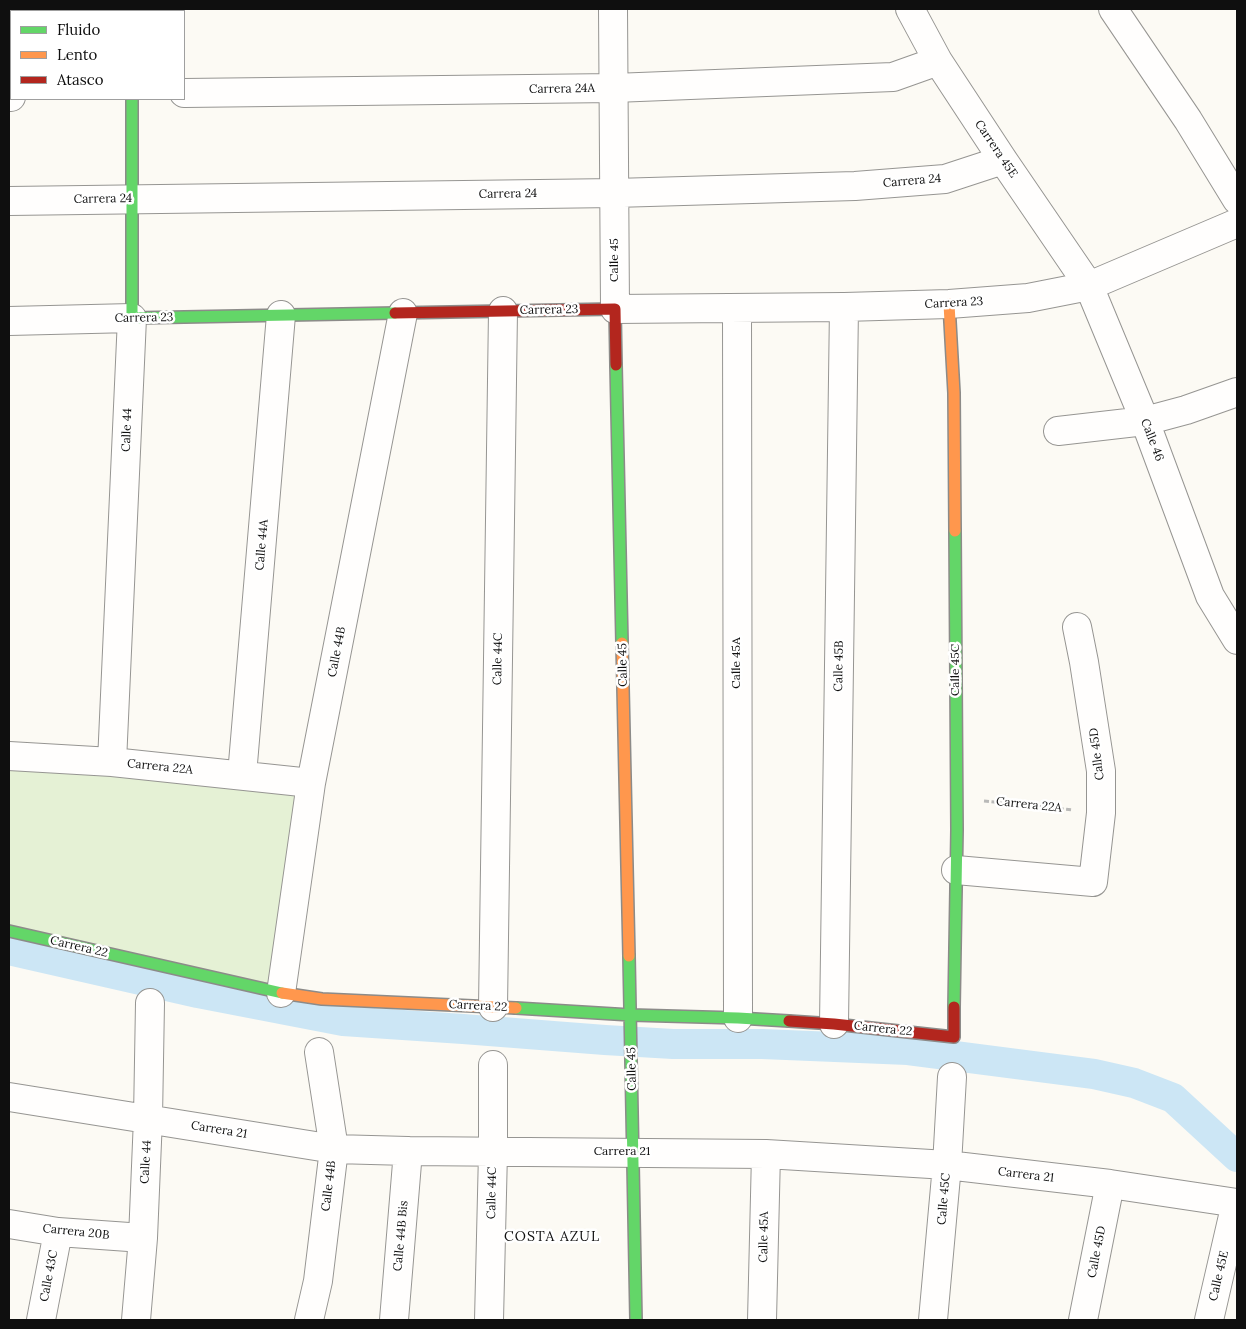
<!DOCTYPE html>
<html>
<head>
<meta charset="utf-8">
<style>
  body { margin:0 }
  #map { position:relative; width:1246px; height:1329px; overflow:hidden; background:#fcfaf4; font-family:Lora,serif }
  canvas { display:block }
  .frame { position:absolute; inset:0; border:10px solid #0f0f0f; pointer-events:none }
  .legend { position:absolute; left:10px; top:10px; width:175px; height:90px; box-sizing:border-box; background:#fff; border:1px solid #9f9f9f; margin:0; padding:6px 9px; list-style:none; font-size:15px; color:#0f0f0f }
  .legend li { display:flex; align-items:center; gap:10px; height:25px }
  .legend b { width:25px; border:1px solid #9f9f9f }
</style>
</head>
<body>
<div id="map">
<canvas width="1246" height="1329"></canvas>
<div class="frame"></div>
<ul class="legend">
<li><b style="height:6px;background:#63d668"></b>Fluido</li>
<li><b style="height:6px;background:#ff974d"></b>Lento</li>
<li><b style="height:6px;background:#b3261e"></b>Atasco</li>
</ul>
</div>
<script>
const ctx = document.querySelector('canvas').getContext('2d');
ctx.lineJoin = 'round';
function fillPath(path, color) { ctx.fillStyle = color; ctx.fill(path, 'evenodd'); }
const shape = rows => new Path2D(rows.map(r => 'M' + r).join(''));
function stroke(path, color, width, dash) { ctx.strokeStyle = color; ctx.lineWidth = width; ctx.lineCap = dash ? 'butt' : 'round'; ctx.setLineDash(dash || []); ctx.stroke(path); }
function write(font, color, halo, rows, align = 'center') {
  ctx.font = font + ' Lora,serif'; ctx.lineWidth = 5; ctx.setLineDash([]); ctx.textBaseline = 'middle'; ctx.strokeStyle = halo; ctx.fillStyle = color; for (const [text, x, y, turn = 0] of rows) {
    ctx.save(); ctx.translate(x, y); ctx.rotate((+turn || 0) * Math.PI / 180); ctx.textAlign = isNaN(turn) ? turn : align; if (halo) ctx.strokeText(text, 0, 0); ctx.fillText(text, 0, 0); ctx.restore();
  }
}
const green = shape([
  [9,756,311,783,281,993,9,930]
]);
const canal = shape([
  [9,950,198,993,343,1021,463,1029,605,1040,673,1044,762,1044,908,1050,1094,1074,1134,1083,1173,1098,1237,1157]
]);
const path = shape([
  [984,801,1073,810]
]);
const street = shape([
  [613,9,615,309,844,307,949,304,1028,298,1089,286,1237,223],
  [910,9,938,61,1003,160,1089,286,1145,421,1210,596,1237,640],
  [1113,9,1188,120,1237,200],
  [184,93,614,88,893,77,938,61],
  [9,97,11,97],
  [9,201,615,193,855,186,945,179,1003,160],
  [737,309,738,1018],
  [9,321,132,318,112,762],
  [1058,431,1145,421,1186,410,1237,392],
  [9,756,112,762,311,783],
  [242,775,281,315],
  [956,870,1093,882,1101,813,1101,771,1084,662,1077,627],
  [281,993,311,783,403,313],
  [493,1007,503,311],
  [834,1024,844,307],
  [9,1097,334,1149,408,1151,766,1154,947,1165,1110,1184,1237,1203],
  [9,1224,58,1232,143,1238],
  [41,1320,58,1232],
  [136,1320,143,1238,148,1118,150,1003],
  [309,1320,318,1281,334,1149,319,1052],
  [394,1320,408,1151],
  [489,1320,493,1152,493,1065],
  [762,1320,766,1154],
  [933,1320,947,1165,952,1077],
  [1083,1320,1110,1184],
  [1209,1320,1236,1203]
]);
const fast = shape([
  [132,9,132,11],
  [132,99,132,318,395,313],
  [616,365,622,643],
  [9,931,282,993],
  [629,956,636,1320],
  [954,1007,957,830,955,531],
  [516,1008,631,1015,738,1018,789,1021]
]);
const slow = shape([
  [949,304,954,393,955,531],
  [622,643,629,956],
  [282,993,322,999,516,1008]
]);
const jam = shape([
  [395,313,615,309,616,365],
  [789,1021,834,1024,954,1037,954,1007]
]);
const streetNames = [
  ["Carrera 24A",562,89,-1],
  ["Carrera 45E",996,149,56],
  ["Carrera 24",912,181,-5],
  ["Carrera 24",508,194,-1],
  ["Carrera 24",103,199,-1],
  ["Calle 45",615,260,-90],
  ["Carrera 23",954,303,-3],
  ["Carrera 23",549,310,-1],
  ["Carrera 23",144,318,-1],
  ["Calle 44",127,430,-88],
  ["Calle 46",1152,440,69],
  ["Calle 44A",262,545,-85],
  ["Calle 44B",337,652,-79],
  ["Calle 44C",498,659,-89],
  ["Calle 45A",737,663,-90],
  ["Calle 45",623,665,-91],
  ["Calle 45B",839,666,-89],
  ["Calle 45C",956,670,-90],
  ["Calle 45D",1097,754,-97],
  ["Carrera 22A",160,767,6],
  ["Carrera 22A",1029,805,6],
  ["Carrera 22",79,947,13],
  ["Carrera 22",478,1006,3],
  ["Carrera 22",883,1029,6],
  ["Calle 45",632,1069,-91],
  ["Carrera 21",219,1130,9],
  ["Carrera 21",622,1152],
  ["Calle 44",146,1162,-87],
  ["Carrera 21",1026,1175,7],
  ["Calle 44B",329,1186,-83],
  ["Calle 44C",492,1193,-89],
  ["Calle 45C",944,1199,-85],
  ["Carrera 20B",76,1232,6],
  ["Calle 44B Bis",401,1236,-85],
  ["Calle 45A",764,1237,-89],
  ["Calle 45D",1097,1252,-79],
  ["Calle 43C",49,1276,-79],
  ["Calle 45E",1219,1276,-77]
];
const neighbourhoodNames = [
  ["COSTA AZUL",552,1237]
];
fillPath(green, '#e5f1d5');
stroke(canal, '#cce6f5', 30);
stroke(street, '#969592', 30);
stroke(fast, '#8c8b89', 14);
stroke(slow, '#8c8b89', 14);
stroke(jam, '#8c8b89', 14);
stroke(path, '#b9b9b8', 3, [5, 2.5]);
stroke(street, '#fffefd', 28);
stroke(fast, '#63d668', 11);
stroke(slow, '#ff974d', 11);
stroke(jam, '#b3261e', 11);
write('12px', '#0f0f0f', '#fff', streetNames);
ctx.letterSpacing = '1px';
write('14px', '#0f0f0f', '#fff', neighbourhoodNames);
ctx.letterSpacing = '0px';
</script>
</body>
</html>
